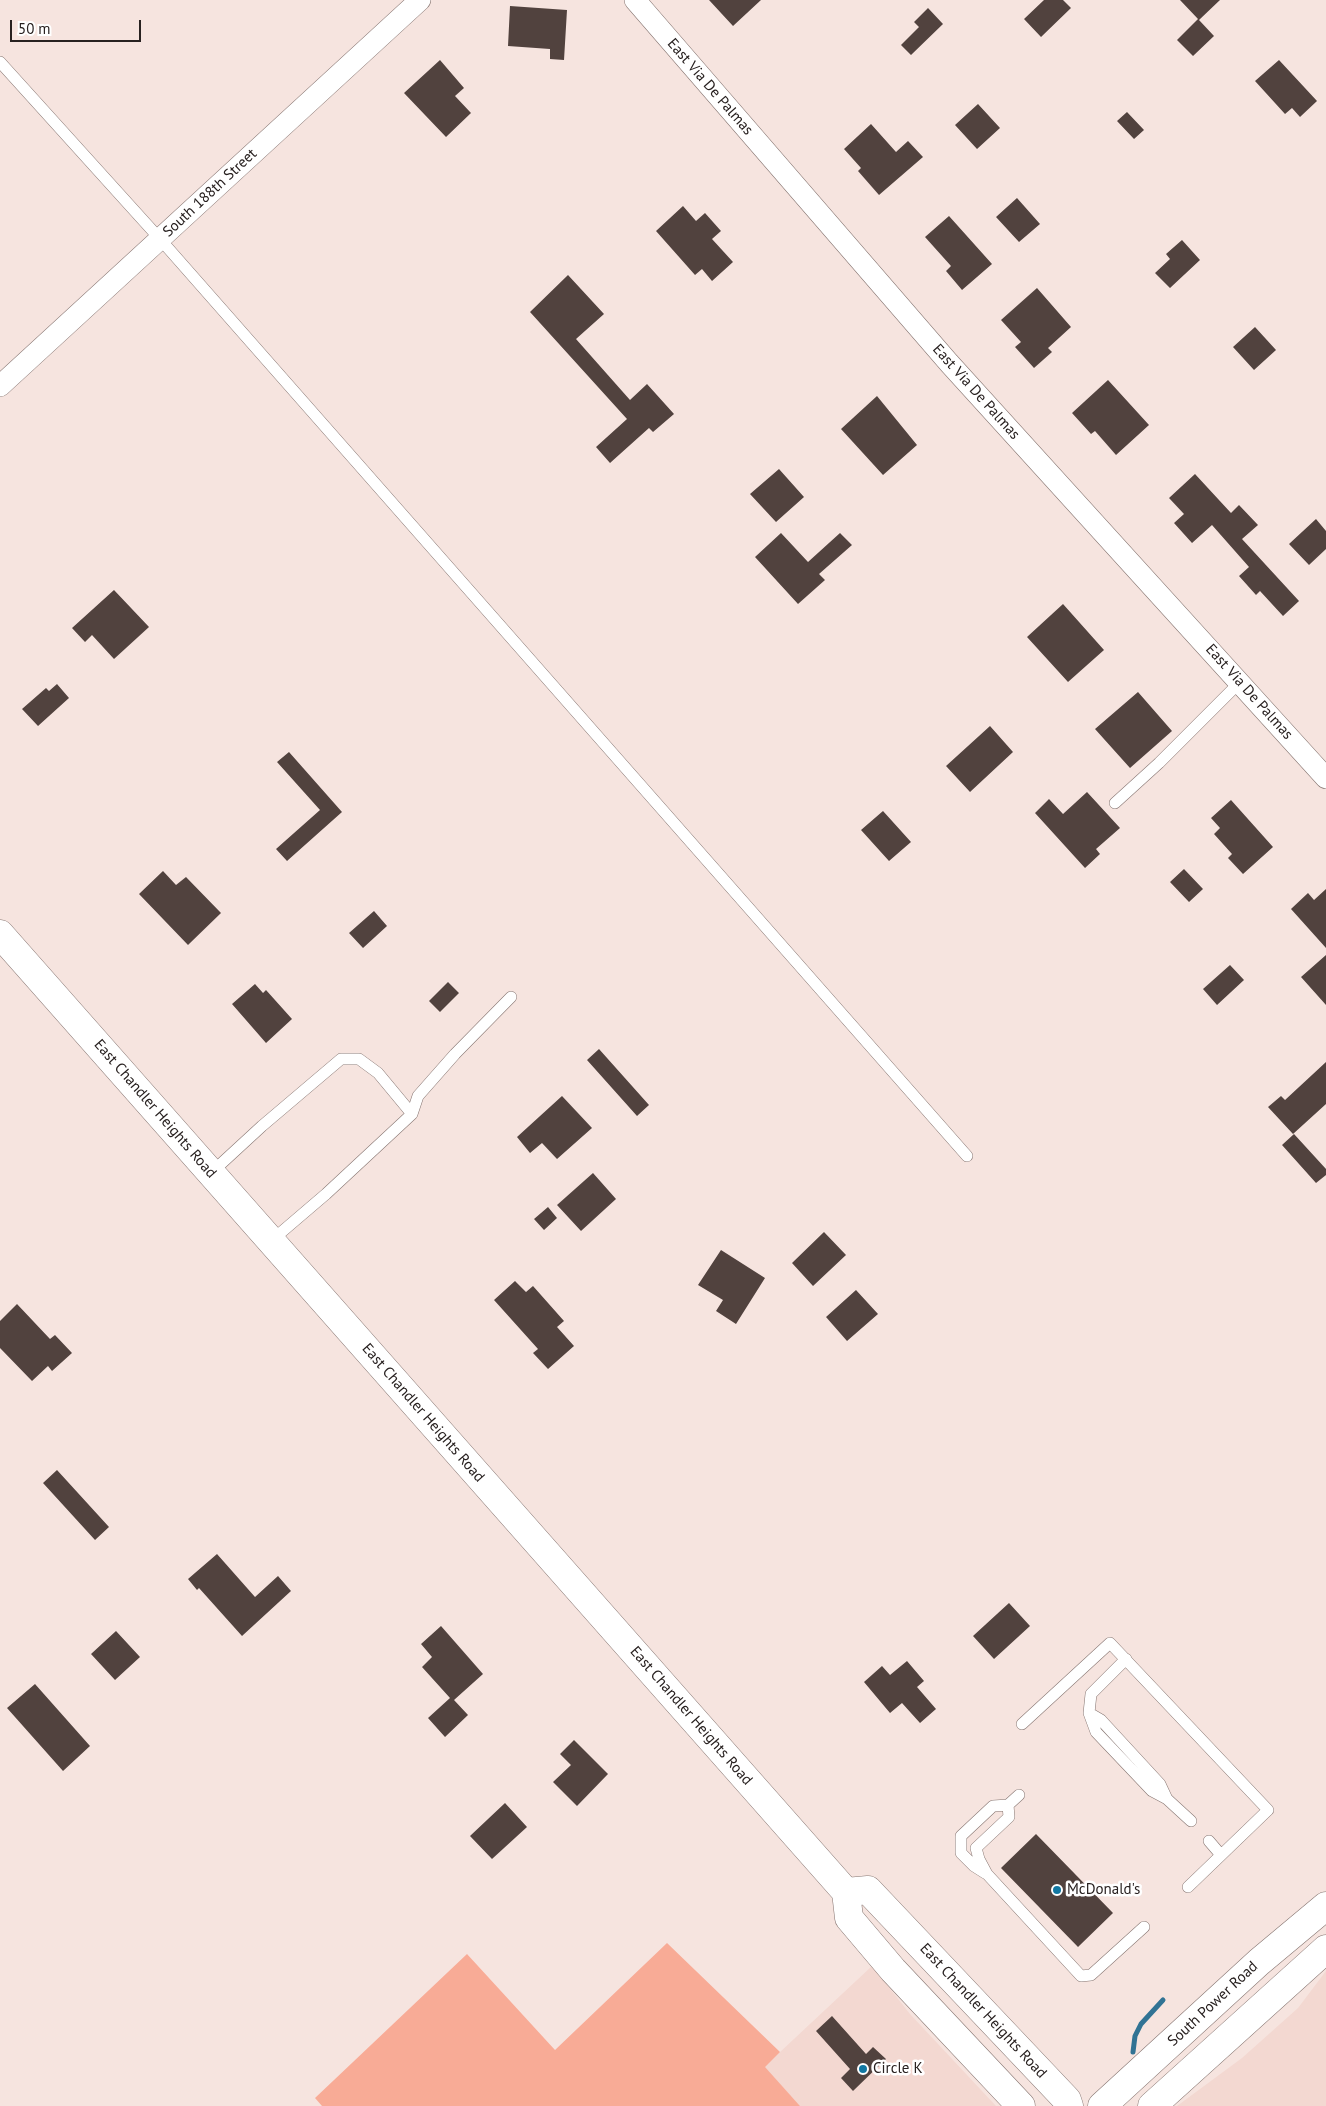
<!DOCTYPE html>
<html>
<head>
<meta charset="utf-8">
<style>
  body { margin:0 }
  #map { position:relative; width:1326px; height:2106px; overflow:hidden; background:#f6e4df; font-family:"PT Sans",sans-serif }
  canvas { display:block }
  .scale { position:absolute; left:10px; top:20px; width:131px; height:22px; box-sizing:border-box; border:2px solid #282120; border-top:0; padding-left:6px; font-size:15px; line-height:18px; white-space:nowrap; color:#282120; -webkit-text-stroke:4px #fff; paint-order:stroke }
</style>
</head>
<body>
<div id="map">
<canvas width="1326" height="2106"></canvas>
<div class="scale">50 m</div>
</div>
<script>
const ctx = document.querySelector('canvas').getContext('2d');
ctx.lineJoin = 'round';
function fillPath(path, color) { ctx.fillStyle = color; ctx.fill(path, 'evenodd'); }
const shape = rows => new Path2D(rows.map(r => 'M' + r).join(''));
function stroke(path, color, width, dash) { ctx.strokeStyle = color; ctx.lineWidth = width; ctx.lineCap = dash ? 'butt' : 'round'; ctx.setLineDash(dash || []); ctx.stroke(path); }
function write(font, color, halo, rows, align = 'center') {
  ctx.font = font + ' "PT Sans",sans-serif'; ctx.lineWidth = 5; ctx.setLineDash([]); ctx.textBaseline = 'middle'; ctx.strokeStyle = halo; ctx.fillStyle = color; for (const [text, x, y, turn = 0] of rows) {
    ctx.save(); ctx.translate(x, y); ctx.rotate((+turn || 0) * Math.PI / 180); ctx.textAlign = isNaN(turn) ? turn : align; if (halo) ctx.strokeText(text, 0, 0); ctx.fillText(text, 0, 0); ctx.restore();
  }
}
const built = shape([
  [872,1966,910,2014,996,2106,800,2106,764,2067],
  [1326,1971,1326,2106,1177,2106,1242,2058,1298,2008]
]);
const green = shape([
  [667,1943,780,2052,765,2067,800,2106,322,2106,315,2098,467,1954,555,2050]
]);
const stream = shape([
  [1133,2052,1135,2036,1141,2024,1163,2000]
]);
const building = shape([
  [709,0,761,0,733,26],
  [1044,0,1063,0,1071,8,1041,37,1024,19],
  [1180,0,1220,0,1199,20,1214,36,1193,56,1177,40,1198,19],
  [510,6,567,10,564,60,550,59,550,49,508,46],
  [928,8,943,24,911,55,901,45,919,27,914,22],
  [440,60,464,88,455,96,471,113,446,137,404,93],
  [1279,60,1317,101,1300,117,1292,108,1285,114,1255,81],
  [978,104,1000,128,977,149,955,125],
  [1127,112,1144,130,1134,139,1117,121],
  [871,124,896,152,908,141,923,157,879,195,858,171,861,168,844,149],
  [1017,198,1040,224,1019,242,996,217],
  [683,206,696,221,705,213,721,231,712,239,733,262,712,281,702,269,695,275,656,231],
  [949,216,992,264,962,290,946,271,951,266,925,237],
  [1182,240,1200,260,1170,288,1155,273,1170,259,1166,254],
  [568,275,604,314,576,339,630,400,647,384,674,414,653,432,649,428,610,463,596,447,627,419,530,312],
  [1037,288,1071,327,1048,348,1052,352,1034,368,1015,347,1021,342,1001,320],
  [1255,327,1276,350,1254,370,1233,347],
  [1108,380,1149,425,1116,455,1095,431,1091,434,1072,413],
  [877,396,917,445,883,475,841,429],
  [779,469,804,497,776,522,750,494],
  [1195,474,1231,513,1239,505,1258,525,1242,539,1299,601,1283,616,1260,591,1256,595,1239,576,1249,567,1212,525,1192,543,1174,523,1184,514,1169,498],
  [1316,519,1326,531,1326,549,1309,565,1289,544],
  [781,533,808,562,840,533,852,545,819,574,825,580,798,604,755,557],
  [114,590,149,627,114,659,92,635,85,642,72,628],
  [1063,604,1104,650,1068,682,1027,637],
  [57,684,69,698,38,726,22,709,46,688,49,691],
  [1138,692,1172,731,1130,768,1095,729],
  [990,726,1013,752,970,792,946,766],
  [289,752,342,812,287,861,276,849,320,810,277,762],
  [1087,792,1120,828,1096,849,1100,854,1085,868,1035,813,1049,799,1063,814],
  [1231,800,1273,847,1243,874,1228,858,1232,854,1214,834,1220,828,1211,818],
  [883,811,911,842,889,861,861,830],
  [1184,869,1203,889,1189,902,1170,882],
  [163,871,176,885,186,877,221,913,188,945,139,894],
  [1326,889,1326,948,1291,909,1308,893,1314,900],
  [374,911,387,926,363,948,349,933],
  [1326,955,1326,1005,1301,977],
  [1230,965,1244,980,1217,1005,1203,989],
  [448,982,459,993,440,1012,429,1001],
  [255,984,263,993,266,990,292,1019,266,1043,232,1004],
  [599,1049,649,1105,637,1116,587,1060],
  [1326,1062,1326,1104,1293,1134,1268,1107,1281,1096,1285,1100],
  [562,1096,592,1128,557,1159,542,1143,530,1153,517,1137],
  [1294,1134,1326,1169,1326,1175,1316,1183,1282,1145],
  [593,1173,616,1199,581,1231,557,1205],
  [548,1207,557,1218,544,1230,534,1219],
  [824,1232,846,1255,813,1286,792,1263],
  [721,1250,765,1278,736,1324,716,1311,723,1300,698,1285],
  [515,1281,526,1292,533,1286,564,1321,557,1327,574,1346,548,1369,533,1353,538,1349,494,1300],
  [856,1290,878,1314,847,1341,826,1317],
  [17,1304,50,1339,55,1335,72,1353,52,1371,48,1366,32,1381,0,1348,0,1321],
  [57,1470,109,1527,95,1540,43,1483],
  [217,1554,255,1597,278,1576,291,1591,242,1636,199,1588,197,1590,188,1579],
  [1009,1603,1030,1626,994,1659,973,1636],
  [441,1626,483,1674,454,1700,468,1715,445,1737,428,1718,450,1698,422,1667,432,1657,421,1644],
  [116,1631,140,1657,115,1680,91,1654],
  [907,1661,924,1681,917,1687,936,1709,920,1723,902,1703,890,1713,864,1682,882,1666,890,1675],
  [35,1684,90,1746,63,1771,7,1708],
  [574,1740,608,1774,577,1806,553,1782,571,1765,560,1754],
  [505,1803,527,1827,492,1859,470,1836],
  [1036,1834,1113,1913,1078,1947,1001,1868],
  [832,2016,866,2054,873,2047,886,2059,853,2091,841,2078,850,2069,816,2031]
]);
const lane = shape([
  [0,62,160,239,967,1156],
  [1115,803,1159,763,1240,682],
  [211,1173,262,1126,341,1059,359,1059,378,1073,412,1114],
  [271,1241,326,1194,412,1114,418,1096,455,1054,511,997],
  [1126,1659,1091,1694,1089,1713,1096,1732,1152,1791,1167,1799,1191,1821],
  [1089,1713,1101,1720,1160,1784,1167,1799],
  [1022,1724,1110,1643,1268,1810,1188,1887],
  [1008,1805,1009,1817,976,1848,979,1859,987,1874,1081,1976,1091,1975,1144,1927],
  [1209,1841,1221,1855],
  [985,1873,974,1866,961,1853,961,1836,993,1806,1008,1805,1019,1795]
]);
const street = shape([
  [635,0,949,363,1326,778],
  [0,386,420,0]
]);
const secondary = shape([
  [0,934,846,1892,849,1918,893,1970,1021,2106],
  [846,1892,868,1890,1067,2100,1069,2106]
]);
const primary = shape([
  [1102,2106,1259,1962,1326,1906],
  [1152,2106,1326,1949]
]);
const markers = [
  [1057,1890,5,"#1177a2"],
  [863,2069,5,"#1177a2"]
];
const streetNames = [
  ["East Via De Palmas",710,87,49],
  ["South 188th Street",210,193,-43],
  ["East Via De Palmas",976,392,48],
  ["East Via De Palmas",1249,692,48],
  ["East Chandler Heights Road",155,1109,49],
  ["East Chandler Heights Road",423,1413,49],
  ["East Chandler Heights Road",691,1716,49],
  ["South Power Road",1213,2004,-43],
  ["East Chandler Heights Road",983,2011,47]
];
const poiNames = [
  ["McDonald's",1067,1890],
  ["Circle K",873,2069]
];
fillPath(built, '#f3d8d1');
fillPath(green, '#f8ab96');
stroke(stream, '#317394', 5);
fillPath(building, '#51423e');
stroke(lane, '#867571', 12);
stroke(street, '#867571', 22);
stroke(secondary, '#867571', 29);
stroke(primary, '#867571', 29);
stroke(lane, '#fff', 11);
stroke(street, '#fff', 21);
stroke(secondary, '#fff', 28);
stroke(primary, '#fff', 28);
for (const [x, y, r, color] of markers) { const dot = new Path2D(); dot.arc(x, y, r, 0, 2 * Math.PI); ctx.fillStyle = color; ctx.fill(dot); stroke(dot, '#fff', 2); }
write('15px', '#282120', '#fff', streetNames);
write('15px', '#282120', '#fff', poiNames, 'left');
</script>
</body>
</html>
